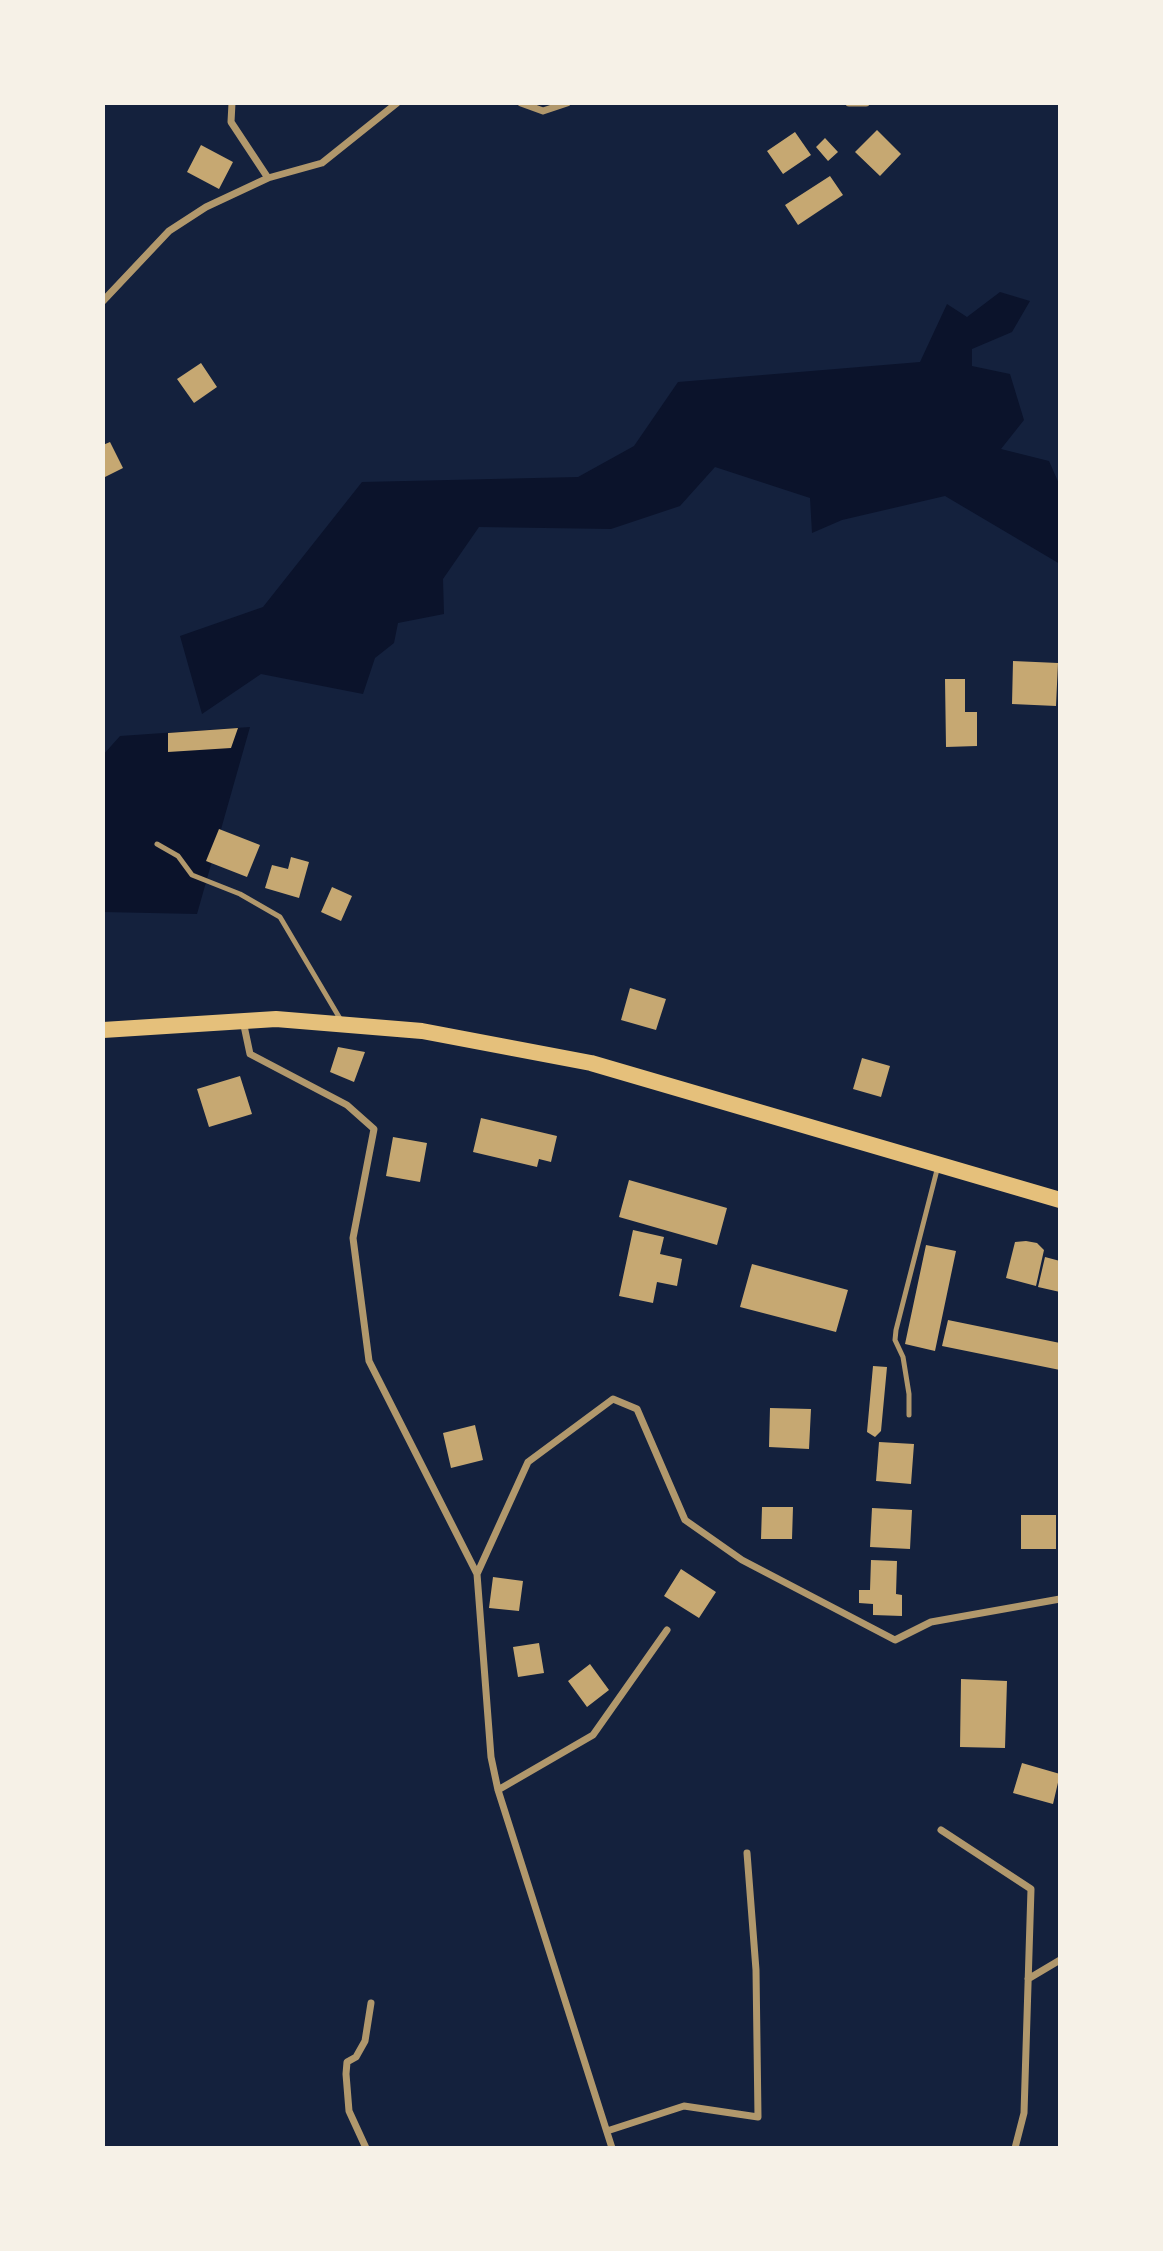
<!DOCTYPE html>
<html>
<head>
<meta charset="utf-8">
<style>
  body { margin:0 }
  #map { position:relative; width:1163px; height:2251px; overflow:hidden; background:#14213d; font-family:"Work Sans",sans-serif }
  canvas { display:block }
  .frame { position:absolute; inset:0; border:105px solid #f6f1e7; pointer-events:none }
</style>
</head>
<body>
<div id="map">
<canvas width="1163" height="2251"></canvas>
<div class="frame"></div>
</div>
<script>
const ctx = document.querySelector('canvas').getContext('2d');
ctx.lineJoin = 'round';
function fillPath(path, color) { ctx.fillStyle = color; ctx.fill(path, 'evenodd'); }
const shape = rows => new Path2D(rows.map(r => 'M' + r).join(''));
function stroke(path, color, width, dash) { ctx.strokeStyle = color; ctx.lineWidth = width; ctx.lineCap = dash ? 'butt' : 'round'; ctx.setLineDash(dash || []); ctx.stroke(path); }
const water = shape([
  [1000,292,1030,301,1012,332,972,349,972,366,1010,374,1024,420,1001,449,1049,461,1060,486,1060,564,945,496,842,520,812,533,810,498,715,467,680,506,611,529,479,527,443,579,444,614,398,623,394,643,375,658,363,694,261,674,202,714,180,636,263,607,362,482,578,477,634,446,678,382,920,362,947,304,967,317],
  [250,727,197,914,103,912,103,755,120,736]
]);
const building = shape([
  [877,130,901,154,880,176,855,152],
  [795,132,811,155,783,174,767,151],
  [825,138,838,152,828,161,816,147],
  [201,145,233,162,219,189,187,172],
  [830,176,843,195,798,225,785,205],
  [201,363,217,387,194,403,177,379],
  [110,442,123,468,103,478,103,445],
  [1013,661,1058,663,1056,706,1012,704],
  [945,679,965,679,965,712,977,712,977,746,946,747],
  [238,728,231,748,168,752,168,733],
  [219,829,260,845,247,877,206,861],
  [291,857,309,862,299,898,265,888,272,865,288,869],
  [332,887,352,896,341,921,321,912],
  [630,988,666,999,656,1030,621,1020],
  [338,1047,365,1052,354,1082,330,1072],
  [862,1058,890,1066,881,1097,853,1089],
  [240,1076,252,1114,209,1127,197,1089],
  [481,1118,557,1136,551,1162,539,1159,537,1167,473,1152],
  [393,1137,427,1143,420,1182,386,1176],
  [629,1180,727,1208,717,1245,619,1217],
  [633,1230,664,1237,660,1254,682,1259,677,1286,657,1282,653,1303,619,1296],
  [1026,1241,1037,1243,1044,1250,1036,1286,1006,1278,1015,1242],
  [926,1245,956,1251,935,1351,905,1344],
  [1045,1257,1060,1261,1060,1292,1038,1287],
  [752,1264,848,1290,836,1332,740,1307],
  [948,1320,1060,1343,1060,1370,942,1346],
  [873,1366,887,1367,881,1431,875,1437,867,1432],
  [770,1408,811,1409,809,1449,769,1447],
  [475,1425,483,1460,451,1468,443,1433],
  [879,1442,914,1444,911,1484,876,1481],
  [762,1507,793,1507,792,1539,761,1539],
  [872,1508,912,1510,910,1549,870,1547],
  [1021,1515,1056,1515,1056,1549,1021,1549],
  [871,1560,897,1561,896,1594,902,1595,902,1616,873,1615,873,1604,859,1603,859,1590,870,1590],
  [681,1569,716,1592,699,1618,664,1596],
  [493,1577,523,1581,519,1611,489,1608],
  [539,1643,544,1673,518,1677,513,1647],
  [590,1664,609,1690,587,1707,568,1681],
  [961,1679,1007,1681,1005,1748,960,1747],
  [1022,1763,1060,1774,1053,1804,1013,1793]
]);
const service = shape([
  [157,844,178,856,192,875,240,894,280,917,342,1022],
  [909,1415,909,1394,903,1357,895,1340,896,1330,938,1166]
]);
const minor = shape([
  [232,103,231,122,268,178],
  [521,103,543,111,567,103],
  [849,103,866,103],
  [103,301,169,231,206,207,268,178,322,163,397,103],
  [243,1021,250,1054,347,1105,374,1129,353,1238,369,1361,477,1574,528,1462,613,1399,637,1409,685,1520,742,1560,895,1640,931,1622,1060,1599],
  [477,1574,491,1757,498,1790,612,2148],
  [498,1790,593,1735,667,1630],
  [941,1830,1031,1889,1024,2113,1015,2148],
  [1028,1979,1060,1960],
  [607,2131,684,2106,758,2117,756,1970,747,1853],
  [366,2148,349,2111,346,2074,347,2062,356,2057,365,2041,371,2003]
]);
const primary = shape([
  [103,1030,276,1019,422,1031,591,1063,1060,1200]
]);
fillPath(water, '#0b132b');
fillPath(building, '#c6a872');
stroke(service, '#b1986c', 5);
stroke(minor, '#b1986c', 7);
stroke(primary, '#e5c07b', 16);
</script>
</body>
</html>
